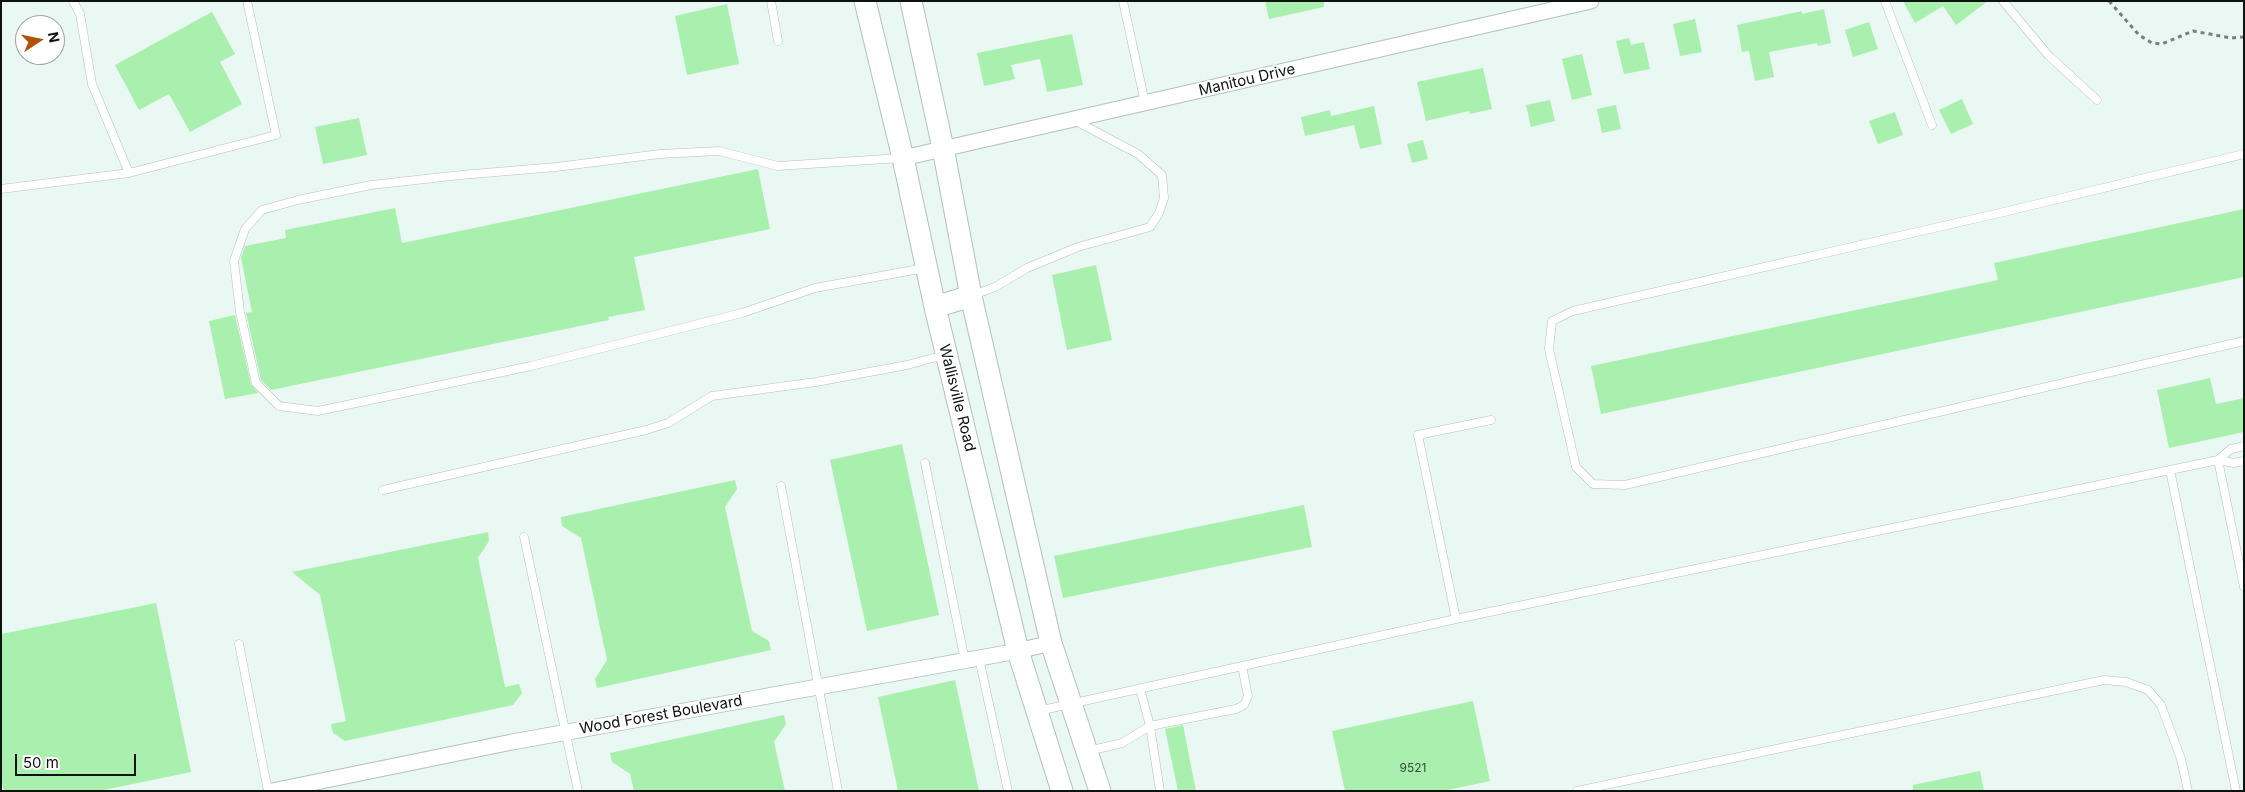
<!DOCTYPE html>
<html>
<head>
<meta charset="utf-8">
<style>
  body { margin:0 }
  #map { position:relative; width:2245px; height:792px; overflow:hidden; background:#e9f8f2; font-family:Inter,sans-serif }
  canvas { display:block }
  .frame { position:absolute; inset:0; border:2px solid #0e1311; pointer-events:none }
  .north { position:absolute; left:15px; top:15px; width:50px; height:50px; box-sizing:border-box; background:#fff; border:1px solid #9fa1a0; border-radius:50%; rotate:79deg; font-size:14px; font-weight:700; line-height:20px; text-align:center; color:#0e1311 }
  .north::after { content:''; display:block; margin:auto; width:18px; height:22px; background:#b2520a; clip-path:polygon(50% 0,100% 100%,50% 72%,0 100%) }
  .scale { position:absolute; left:15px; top:754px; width:121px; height:22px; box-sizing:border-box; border:2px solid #0e1311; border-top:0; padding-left:6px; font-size:15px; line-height:18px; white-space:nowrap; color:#0e1311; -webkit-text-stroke:4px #fff; paint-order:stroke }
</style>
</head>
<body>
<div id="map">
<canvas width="2245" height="792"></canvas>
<div class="frame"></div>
<div class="north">N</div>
<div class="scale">50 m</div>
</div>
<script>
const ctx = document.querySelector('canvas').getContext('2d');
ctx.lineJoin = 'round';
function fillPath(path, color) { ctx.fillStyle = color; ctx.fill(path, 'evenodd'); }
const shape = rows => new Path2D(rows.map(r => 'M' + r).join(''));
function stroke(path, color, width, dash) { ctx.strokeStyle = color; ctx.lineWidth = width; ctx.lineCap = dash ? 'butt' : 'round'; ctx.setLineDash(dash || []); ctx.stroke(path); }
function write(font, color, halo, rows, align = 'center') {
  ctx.font = font + ' Inter,sans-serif'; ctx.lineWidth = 4; ctx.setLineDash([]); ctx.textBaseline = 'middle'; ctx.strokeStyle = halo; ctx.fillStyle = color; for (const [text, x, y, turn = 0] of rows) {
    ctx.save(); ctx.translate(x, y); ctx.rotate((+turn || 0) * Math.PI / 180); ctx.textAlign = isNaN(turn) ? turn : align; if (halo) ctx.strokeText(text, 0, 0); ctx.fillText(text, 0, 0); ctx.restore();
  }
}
const building = shape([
  [1265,1,1324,1,1324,7,1269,19],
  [1903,1,1988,1,1956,25,1943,6,1915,23],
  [727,4,739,64,687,75,675,16],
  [1824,9,1831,43,1818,46,1817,43,1769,52,1774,77,1755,81,1749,51,1742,52,1737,25,1802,11,1802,14],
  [212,12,235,54,220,62,242,104,190,132,169,94,139,110,115,65],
  [1695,19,1702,52,1680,56,1673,24],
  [1869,22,1878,49,1853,57,1845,30],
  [1072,34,1083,85,1047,92,1040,59,1011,65,1015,79,984,86,977,53],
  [1629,38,1631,45,1644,42,1650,69,1624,74,1616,41],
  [1582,54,1592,95,1572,100,1562,59],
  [1483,68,1492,109,1470,114,1469,111,1426,121,1417,82],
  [1962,99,1973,124,1951,134,1939,110],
  [1550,100,1555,121,1531,127,1526,105],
  [1616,105,1621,129,1602,133,1597,109],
  [1374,106,1382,144,1360,149,1354,125,1305,136,1301,117,1330,110,1331,116],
  [1895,112,1903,135,1878,144,1869,121],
  [359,118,367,155,323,164,315,127],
  [1423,140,1428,159,1412,163,1407,144],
  [758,169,770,229,634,257,645,310,608,317,609,320,271,390,261,380,246,313,252,312,241,258,245,246,286,238,285,230,395,208,402,243],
  [2244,209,2244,277,1601,414,1591,366,1998,280,1994,263],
  [1096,265,1112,340,1067,350,1052,275],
  [235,315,251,384,258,393,225,399,209,321],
  [2210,378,2216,404,2244,398,2244,432,2169,448,2157,390],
  [902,444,939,615,867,631,830,460],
  [735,480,737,489,725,507,752,631,769,641,771,650,597,688,595,679,607,660,581,538,562,526,561,517],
  [1304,505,1312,547,1063,598,1054,556],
  [488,532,489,541,478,558,505,687,519,684,522,693,513,705,345,741,333,733,331,724,346,721,320,595,292,572],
  [156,603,191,772,99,791,4,791,1,779,1,634],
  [955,680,979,791,898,791,878,697],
  [1473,701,1490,781,1443,791,1345,791,1332,731],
  [784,715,786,724,774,742,785,791,634,791,630,774,612,762,610,753],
  [1183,725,1196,791,1178,791,1165,729],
  [1980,771,1984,791,1913,791,1913,785]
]);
const path = shape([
  [2109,1,2139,35,2152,43,2162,44,2193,31,2231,38,2244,37]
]);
const lane = shape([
  [73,1,80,14,92,84,129,173],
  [771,1,778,41],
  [1123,1,1145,103],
  [1885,1,1932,125],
  [2003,1,2048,55,2097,100],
  [2244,154,2004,212,1573,311,1552,321,1549,349,1576,467,1593,484,1625,485,2244,341],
  [901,158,778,166,719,151,660,154,556,167,461,175,371,185,298,200,262,210,245,229,234,261,240,312,256,383,279,406,318,411,531,366,742,313,815,288,925,268],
  [1,189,129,173,276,135,247,1],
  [973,295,995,287,1027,268,1078,247,1150,227,1159,213,1164,198,1162,175,1138,154,1074,120],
  [2218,460,2244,587],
  [2218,460,2231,449,2244,446],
  [925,463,965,661],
  [2170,470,2236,791],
  [781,486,838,791],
  [383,490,646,430,668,423,712,396,816,382,907,365,944,355],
  [524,537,578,791],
  [1456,619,1418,435,1491,420],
  [239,644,268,791],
  [979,658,1008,791],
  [1140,688,1150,726,1160,791],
  [1038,711,1456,619,2218,460,2234,463,2244,461],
  [1088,751,1122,743,1150,726,1236,709,1244,705,1248,696,1242,666],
  [1577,791,2104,680,2126,682,2148,690,2161,705,2181,759,2188,791]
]);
const street = shape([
  [903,158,1591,1],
  [272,791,512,742,1018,651,1051,643]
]);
const secondary = shape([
  [865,1,903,158,935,307,1018,651,1062,791],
  [911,1,943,148,971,296,1051,643,1100,791],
  [935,307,971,296]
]);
const numberNames = [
  ["9521",1413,768]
];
const streetNames = [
  ["Manitou Drive",1247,80,-13],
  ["Wallisville Road",957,398,76],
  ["Wood Forest Boulevard",661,715,-10]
];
fillPath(building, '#a9efae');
stroke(lane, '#b3c1bc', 9);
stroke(street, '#b3c1bc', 17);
stroke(secondary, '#b3c1bc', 23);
stroke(path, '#77817d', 3, [4, 4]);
stroke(lane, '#fff', 8);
stroke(street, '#fff', 15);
stroke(secondary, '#fff', 21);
write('12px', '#354a38', null, numberNames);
write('15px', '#0e1311', '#fff', streetNames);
</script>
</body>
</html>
